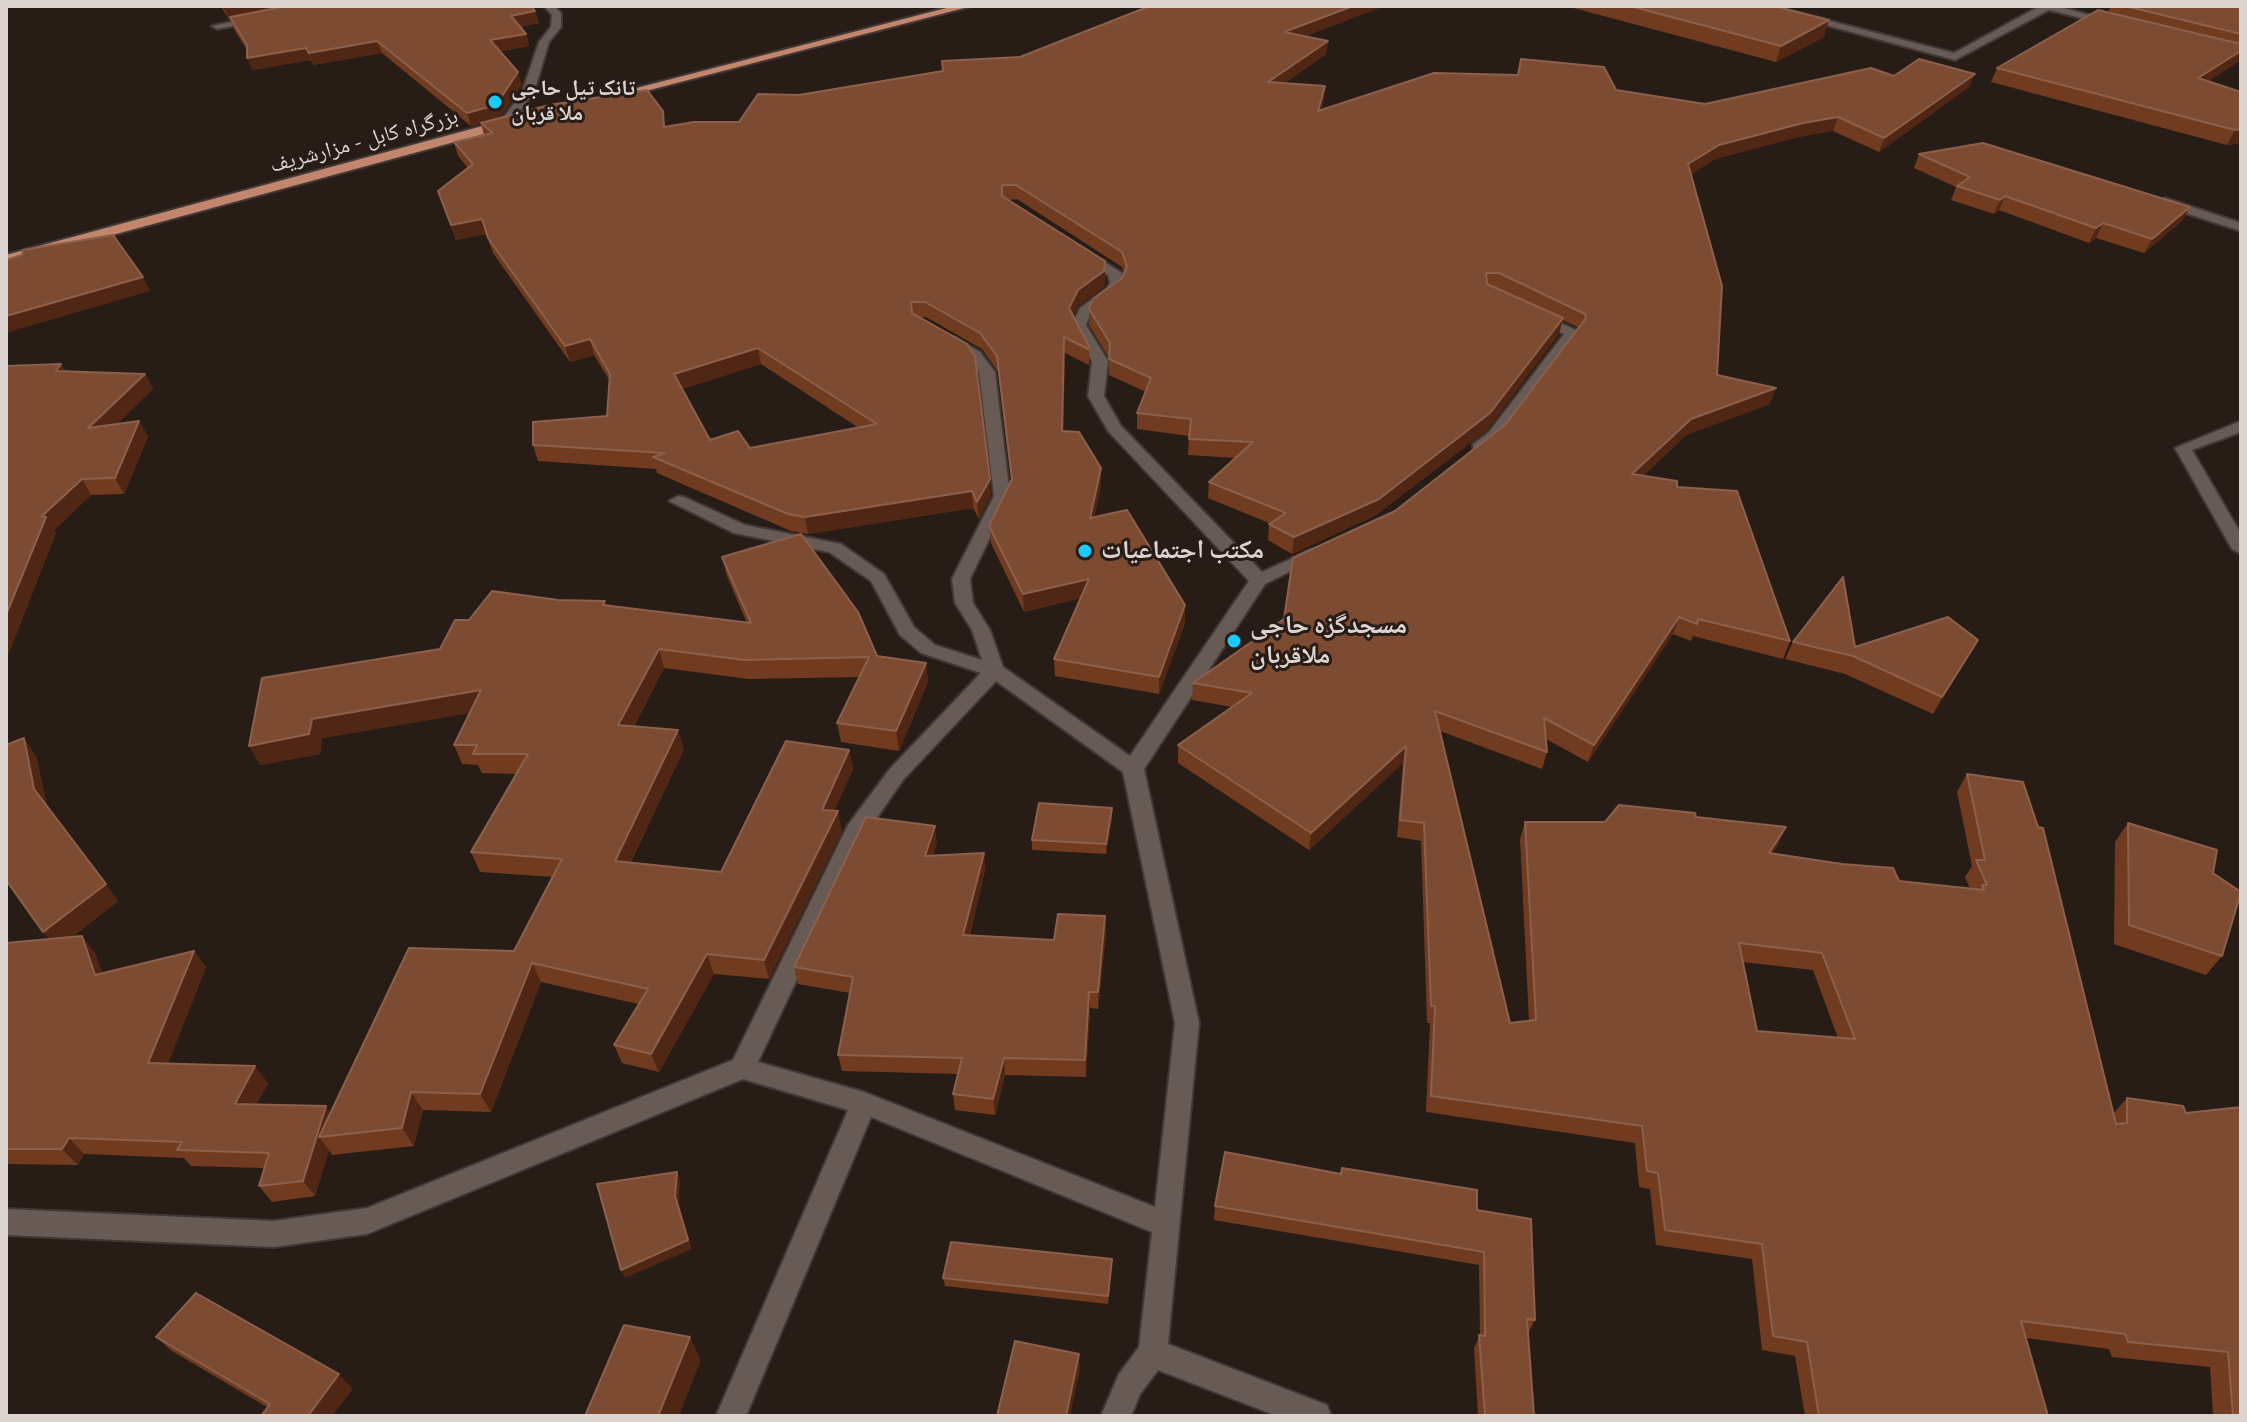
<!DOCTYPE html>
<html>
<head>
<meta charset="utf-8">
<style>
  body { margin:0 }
  #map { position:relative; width:2247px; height:1422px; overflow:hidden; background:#281c17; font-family:"Zilla Slab",serif }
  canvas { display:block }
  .frame { position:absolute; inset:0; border:8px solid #dcd4d0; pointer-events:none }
</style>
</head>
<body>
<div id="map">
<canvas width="2247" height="1422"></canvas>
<div class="frame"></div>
</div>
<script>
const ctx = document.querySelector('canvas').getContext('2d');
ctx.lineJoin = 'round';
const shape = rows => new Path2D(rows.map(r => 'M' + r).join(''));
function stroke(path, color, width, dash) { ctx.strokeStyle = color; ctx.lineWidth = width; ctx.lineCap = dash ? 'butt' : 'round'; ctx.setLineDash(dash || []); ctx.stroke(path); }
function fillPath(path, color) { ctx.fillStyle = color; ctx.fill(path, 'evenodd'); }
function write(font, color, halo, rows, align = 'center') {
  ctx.font = font + ' "Zilla Slab","Noto Naskh Arabic",serif'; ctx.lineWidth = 6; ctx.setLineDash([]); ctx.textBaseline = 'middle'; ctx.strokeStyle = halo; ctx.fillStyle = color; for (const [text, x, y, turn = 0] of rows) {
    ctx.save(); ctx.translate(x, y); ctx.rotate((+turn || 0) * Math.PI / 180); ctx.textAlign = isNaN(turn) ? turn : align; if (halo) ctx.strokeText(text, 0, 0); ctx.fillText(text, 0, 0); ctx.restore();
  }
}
const minor = shape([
  [544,6,554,6,561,13,561,27,549,42,534,92,509,126,501,126,499,124,522,92,539,42,551,27,552,15,544,6],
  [1755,6,1772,6,1954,53,2040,6,2057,6,2118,23,2113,26,2049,10,1955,60,1755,6],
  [258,16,263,19,262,21,217,29,212,26,258,16],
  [2165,198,2241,223,2241,231,2160,205,2159,202,2165,198],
  [1082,248,1122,273,1124,283,1119,292,1091,313,1086,325,1108,361,1104,396,1121,426,1262,572,1310,550,1316,549,1325,554,1265,584,1144,769,1199,1023,1168,1344,1327,1405,1331,1416,1277,1416,1158,1370,1140,1394,1131,1416,1101,1416,1119,1374,1139,1347,1152,1232,871,1117,746,1416,716,1416,848,1110,743,1079,367,1234,274,1247,6,1235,6,1209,274,1221,367,1208,733,1060,848,825,889,770,981,673,921,653,900,635,871,581,829,552,734,533,669,501,678,496,684,497,745,525,841,544,884,574,914,627,935,645,982,660,972,630,955,603,952,579,994,496,979,372,970,358,944,343,944,337,954,337,980,352,995,372,1010,496,970,579,973,603,990,630,1003,667,1130,756,1249,581,1108,431,1088,396,1092,361,1072,325,1080,308,1106,289,1110,283,1108,275,1077,255,1077,249,1082,248],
  [996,681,1123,772,1175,1023,1155,1207,864,1092,758,1062,865,835,903,780,996,681],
  [1537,312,1580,332,1501,438,1485,450,1473,450,1473,444,1489,432,1564,334,1532,319,1532,313,1537,312],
  [2241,421,2241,432,2192,450,2241,534,2241,554,2232,549,2175,448,2241,421]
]);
const trunk = shape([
  [954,6,972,6,596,104,590,100,954,6],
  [512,118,518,122,517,125,6,264,6,255,512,118]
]);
const wall = shape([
  [221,6,531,6,535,11,539,23,520,27,526,34,529,46,500,51,522,84,500,118,666,126,739,122,799,95,943,71,942,61,1020,57,1306,36,1328,41,1326,54,1285,83,1324,100,1321,110,1616,90,1705,104,1894,76,1969,87,1879,152,1833,131,1798,137,1715,159,1690,175,1717,375,1770,404,1686,435,1643,476,1677,487,1790,641,1783,659,1693,636,1691,641,1673,634,1588,762,1546,739,1547,752,1542,769,1440,731,1510,1023,1529,1021,1520,839,1525,822,1605,822,1696,817,1778,845,1772,853,1899,881,1970,888,1965,877,1972,866,1957,792,1967,774,2113,1114,2127,1098,2183,1106,2241,1416,2213,1416,2210,1367,2112,1357,2109,1349,2026,1338,2048,1416,1805,1416,1795,1356,1762,1350,1752,1259,1656,1245,1650,1189,1639,1187,1635,1143,1426,1112,1430,1023,1427,1023,1421,841,1397,837,1403,763,1309,850,1178,763,1178,745,1232,707,1192,700,1193,683,1284,619,1395,511,1506,424,1579,328,1563,320,1559,334,1487,430,1376,515,1292,554,1268,540,1269,523,1208,498,1209,482,1236,458,1188,455,1189,436,1137,429,1137,413,1146,392,1109,375,1109,358,1089,325,1089,309,1122,278,1124,273,1122,267,1017,199,1009,200,1105,277,1104,287,1078,306,1073,316,1089,346,1089,365,1065,353,1063,431,1101,485,1094,517,1185,605,1185,623,1159,694,1055,676,1054,659,1081,598,1024,612,991,543,989,526,1011,480,998,372,982,349,926,317,920,318,991,495,979,519,973,508,808,534,791,531,657,473,656,469,538,461,533,445,607,416,610,381,594,355,570,362,493,253,486,234,456,240,438,191,468,168,458,156,454,142,484,135,481,123,471,126,382,53,313,65,311,60,252,70,247,50,234,29,231,19,229,20],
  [761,364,859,428,750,448,710,440,682,389],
  [1743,962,1813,970,1838,1038,1757,1031],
  [1566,6,1773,6,1824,37,1776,62],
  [2101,6,2241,6,2241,60,2208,81,2241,143,2227,145,1991,82,1997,68,2108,12,2110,8],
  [1919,154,2190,207,2182,221,2144,253,2096,238,2089,243,1999,210,1994,214,1951,200,1956,187,1914,168],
  [6,366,66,371,145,374,153,389,117,424,139,421,148,437,124,494,91,495,54,530,56,533,6,660],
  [722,557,877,656,926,663,928,682,899,751,841,742,837,723,859,677,749,679,664,668,634,726,684,749,631,862,721,872,849,750,853,769,834,811,842,831,769,979,714,974,659,1072,622,1063,614,1045,638,1004,541,982,491,1112,423,1110,414,1146,332,1155,329,1150,315,1196,272,1202,259,1186,264,1168,191,1166,184,1158,84,1154,78,1165,6,1164,6,943,49,939,36,756,47,806,118,901,72,937,95,953,102,973,194,951,206,967,168,1063,268,1083,256,1105,330,1113,514,951,553,877,480,872,471,852,516,774,482,773,478,765,462,764,454,745,469,713,322,738,320,754,260,765,440,649,469,620,558,600,747,623,727,576],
  [1978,640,1933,714,1845,674,1785,659,1793,642,1855,647],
  [1112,818,1106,854,1032,850,1032,840],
  [2128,823,2213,873,2222,956,2206,975,2114,944,2115,842],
  [937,843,933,855,984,853,985,870,970,935,1054,940,1105,916,1106,933,1098,1009,1090,1008,1086,1077,1005,1075,995,1115,955,1110,953,1094,958,1074,842,1071,838,1055,850,993,798,984,794,967],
  [1342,1168,1477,1210,1535,1320,1528,1333,1534,1416,1478,1416,1474,1348,1480,1335,1479,1265,1214,1220,1215,1206,1341,1174],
  [1112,1259,1108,1304,945,1286,943,1278],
  [156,1337,353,1389,267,1407,172,1351]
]);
const shadedWall = shape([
  [234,6,300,6,229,20,224,8],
  [1353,6,1385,6,1283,45,1284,32],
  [535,11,539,23,514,28,511,16],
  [1829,20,1824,37,1776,62,1781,46],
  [526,34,529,46,494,53,490,40],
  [377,41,382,53,313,65,309,53],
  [1328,41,1326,54,1267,95,1268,82],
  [306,48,311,60,252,70,247,58],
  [2241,51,2241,60,2191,93,2198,78],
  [518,72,522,84,500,118,471,126,467,113],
  [1975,74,1969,87,1879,152,1884,138],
  [1325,86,1324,100,1317,125,1318,111],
  [1838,117,1833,131,1798,137,1715,159,1684,179,1688,164,1719,145,1803,123],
  [2241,129,2241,143,2227,145,2235,130],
  [2005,196,1999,210,1994,214,2000,200],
  [2190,207,2182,221,2144,253,2152,239],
  [482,219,486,234,456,240,451,225],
  [2103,223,2096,238,2089,243,2096,228],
  [1105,261,1105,277,1104,287,1078,306,1069,324,1069,308,1078,290],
  [143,277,150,291,6,333,6,316],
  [1563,318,1559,334,1487,430,1376,515,1292,554,1294,537],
  [1064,337,1065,353,1063,448,1062,431],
  [590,339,594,355,570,362,565,346],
  [758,348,761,364,678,390,674,374],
  [61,364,70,379,56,371],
  [145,374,153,389,97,443,88,428],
  [1776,388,1770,404,1686,435,1627,491,1632,474,1691,419],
  [139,421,148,437,124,494,115,478],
  [1101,468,1101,485,1090,535,1090,518],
  [82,479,91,495,54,530,56,533,6,660,6,615,42,516],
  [990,479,991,495,979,519,977,502],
  [972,491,973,508,808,534,805,517],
  [1089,579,1090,596,1024,612,1023,594],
  [1185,605,1185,623,1159,694,1159,677],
  [1679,617,1673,634,1588,762,1594,745],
  [1978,640,1968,658,1933,714,1942,697],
  [659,649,664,668,624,744,618,725],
  [926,663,928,682,899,751,896,731],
  [481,690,489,710,322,738,320,754,260,765,249,746,312,719],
  [678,730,684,749,622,880,615,861],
  [24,738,36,756,47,806,118,901,57,949,43,932,34,789],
  [1406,746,1403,763,1309,850,1311,833],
  [849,750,853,769,826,829,822,810],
  [1112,808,1112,818,1106,854,1106,844],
  [838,811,842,831,769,979,764,960],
  [935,826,937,843,928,872,925,856],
  [1786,827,1778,845,1761,870,1769,853],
  [984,853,985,870,966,951,963,935],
  [1105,916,1106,933,1098,1009,1098,992],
  [82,936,95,953,109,992,95,975],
  [194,951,206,967,162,1079,148,1063],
  [707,954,714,974,659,1072,651,1054],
  [532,963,541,982,491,1112,480,1094],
  [1089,992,1090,1008,1086,1077,1085,1060],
  [1004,1058,1005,1075,995,1115,993,1099],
  [255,1066,268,1083,247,1120,235,1104],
  [411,1092,423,1110,414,1146,402,1128],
  [326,1106,337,1122,319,1137,329,1150,315,1196,303,1181],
  [69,1138,84,1154,78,1165,62,1149],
  [677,1172,680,1181,679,1204,692,1249,625,1278,621,1270,675,1196],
  [690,1337,701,1360,679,1416,658,1416],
  [1079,1354,1080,1370,1070,1416,1066,1416],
  [339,1374,353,1389,332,1416,308,1416]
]);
const building = shape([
  [287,6,531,6,535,11,511,16,526,34,490,40,518,72,496,105,467,113,377,41,309,53,306,48,247,58,247,45,230,17,287,6],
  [1150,6,1353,6,1284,32,1328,41,1268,82,1325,86,1318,111,1434,73,1518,75,1521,59,1604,67,1616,90,1705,104,1871,68,1894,76,1919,59,1975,74,1884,138,1838,117,1803,123,1719,145,1688,164,1722,286,1717,375,1776,388,1691,419,1632,474,1677,481,1677,487,1737,491,1790,641,1698,619,1697,624,1679,617,1594,745,1544,718,1547,752,1435,711,1510,1023,1536,1020,1525,822,1605,822,1619,805,1695,813,1696,817,1786,827,1769,853,1842,864,1893,868,1899,881,1984,890,1982,885,1987,885,1976,860,1985,860,1967,774,2023,782,2038,827,2043,828,2116,1124,2127,1123,2127,1098,2183,1106,2186,1113,2241,1107,2241,1416,2233,1416,2228,1352,2128,1342,2125,1334,2021,1321,2048,1416,1819,1416,1807,1342,1773,1336,1762,1244,1665,1230,1658,1173,1647,1171,1642,1126,1431,1096,1435,1006,1431,1006,1424,823,1400,820,1406,746,1311,833,1178,745,1252,693,1193,683,1284,619,1293,558,1395,511,1506,424,1586,318,1585,314,1499,273,1486,273,1487,284,1563,318,1490,413,1379,499,1294,537,1269,524,1286,513,1209,482,1253,442,1189,439,1191,419,1137,413,1151,378,1109,359,1110,343,1089,309,1093,299,1122,278,1127,267,1122,252,1016,185,1002,185,1002,196,1105,261,1104,271,1078,290,1069,308,1089,346,1088,349,1064,337,1062,431,1079,432,1101,468,1090,518,1127,510,1185,605,1159,677,1054,659,1089,579,1023,594,989,526,1012,479,997,356,980,333,925,302,911,302,912,313,967,344,975,357,990,479,977,502,972,491,805,517,788,514,653,457,665,453,533,445,533,422,607,416,610,374,590,339,565,346,488,238,482,219,451,225,438,191,473,164,454,142,493,133,481,123,549,105,647,90,663,111,664,127,694,122,739,122,758,94,799,95,943,71,942,61,1020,57,1150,6],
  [758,348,877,424,750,448,738,431,710,440,674,374,758,348],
  [1739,943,1822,953,1855,1039,1757,1031,1739,943],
  [1630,6,1773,6,1829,20,1781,46,1630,6],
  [2125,6,2241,6,2241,34,2125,6],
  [2098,10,2241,44,2241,51,2198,78,2241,92,2241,129,2235,130,1997,68,2098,10],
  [1983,143,2190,207,2152,239,2103,223,2096,228,2005,196,2000,200,1957,186,1970,177,1919,154,1983,143],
  [113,235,143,277,6,316,6,260,22,255,23,250,113,235],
  [61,364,56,371,145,374,88,428,139,421,115,478,82,479,42,516,46,517,6,615,6,366,61,364],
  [801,534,858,612,877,656,926,663,896,731,837,723,869,657,744,660,659,649,618,725,678,730,615,861,721,872,786,741,849,750,822,810,838,811,764,960,707,954,651,1054,614,1045,648,989,532,963,480,1094,411,1092,402,1128,319,1137,409,948,514,951,562,859,471,852,528,754,473,754,477,745,454,745,481,690,312,719,309,734,249,746,262,678,440,649,455,620,469,620,492,591,558,600,605,601,603,605,751,623,722,557,801,534],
  [1843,577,1855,647,1948,617,1978,640,1942,697,1853,656,1793,642,1843,577],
  [24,738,34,789,106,884,43,932,6,880,6,745,24,738],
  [1039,803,1112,808,1106,844,1032,840,1039,803],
  [866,817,935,826,925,856,984,853,963,935,1054,940,1058,914,1105,916,1098,992,1089,992,1085,1060,1004,1058,993,1099,953,1094,962,1058,838,1055,853,977,794,967,866,817],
  [2128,823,2217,850,2213,873,2241,892,2222,956,2129,925,2128,823],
  [82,936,95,975,194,951,148,1063,255,1066,235,1104,326,1106,303,1181,259,1186,269,1153,177,1150,182,1142,69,1138,62,1149,6,1149,6,943,82,936],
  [1225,1152,1341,1174,1342,1168,1477,1190,1477,1210,1531,1219,1535,1320,1527,1319,1534,1416,1485,1416,1479,1335,1485,1336,1484,1252,1215,1206,1225,1152],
  [677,1172,675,1196,688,1240,621,1270,597,1184,677,1172],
  [951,1242,1112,1259,1108,1296,943,1278,951,1242],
  [196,1293,339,1374,308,1416,261,1416,270,1404,156,1337,196,1293],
  [624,1325,690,1337,658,1416,585,1416,624,1325],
  [1015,1341,1079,1354,1066,1416,997,1416,1015,1341]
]);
const markers = [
  [495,102,8,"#19cafc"],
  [1085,551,8,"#19cafc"],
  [1234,641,8,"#19cafc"]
];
const farPoinames = [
  ["تانک تیل حاجی",511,89],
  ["ملا قربان",511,114]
];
const farStreetnames = [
  ["بزرگراه کابل - مزارشریف",364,141,-15]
];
const poiNames = [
  ["مکتب اجتماعیات",1101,551],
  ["مسجدگزه حاجی",1250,626],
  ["ملاقربان",1250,656]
];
stroke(minor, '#413835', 4);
stroke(trunk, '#413835', 4);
fillPath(minor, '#685a54');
fillPath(trunk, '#c2866c');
fillPath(wall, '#713b1f');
fillPath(shadedWall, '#4f2714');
fillPath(building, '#7d4b32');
stroke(building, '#8c604b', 2);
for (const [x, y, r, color] of markers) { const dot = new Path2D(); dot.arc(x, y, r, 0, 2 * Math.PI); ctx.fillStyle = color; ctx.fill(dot); stroke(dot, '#281c17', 3); }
write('bold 22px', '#dcd4d0', '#281c17', farPoinames, 'left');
write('22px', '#dcd4d0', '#281c17', farStreetnames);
write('bold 26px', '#dcd4d0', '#281c17', poiNames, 'left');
</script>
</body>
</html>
